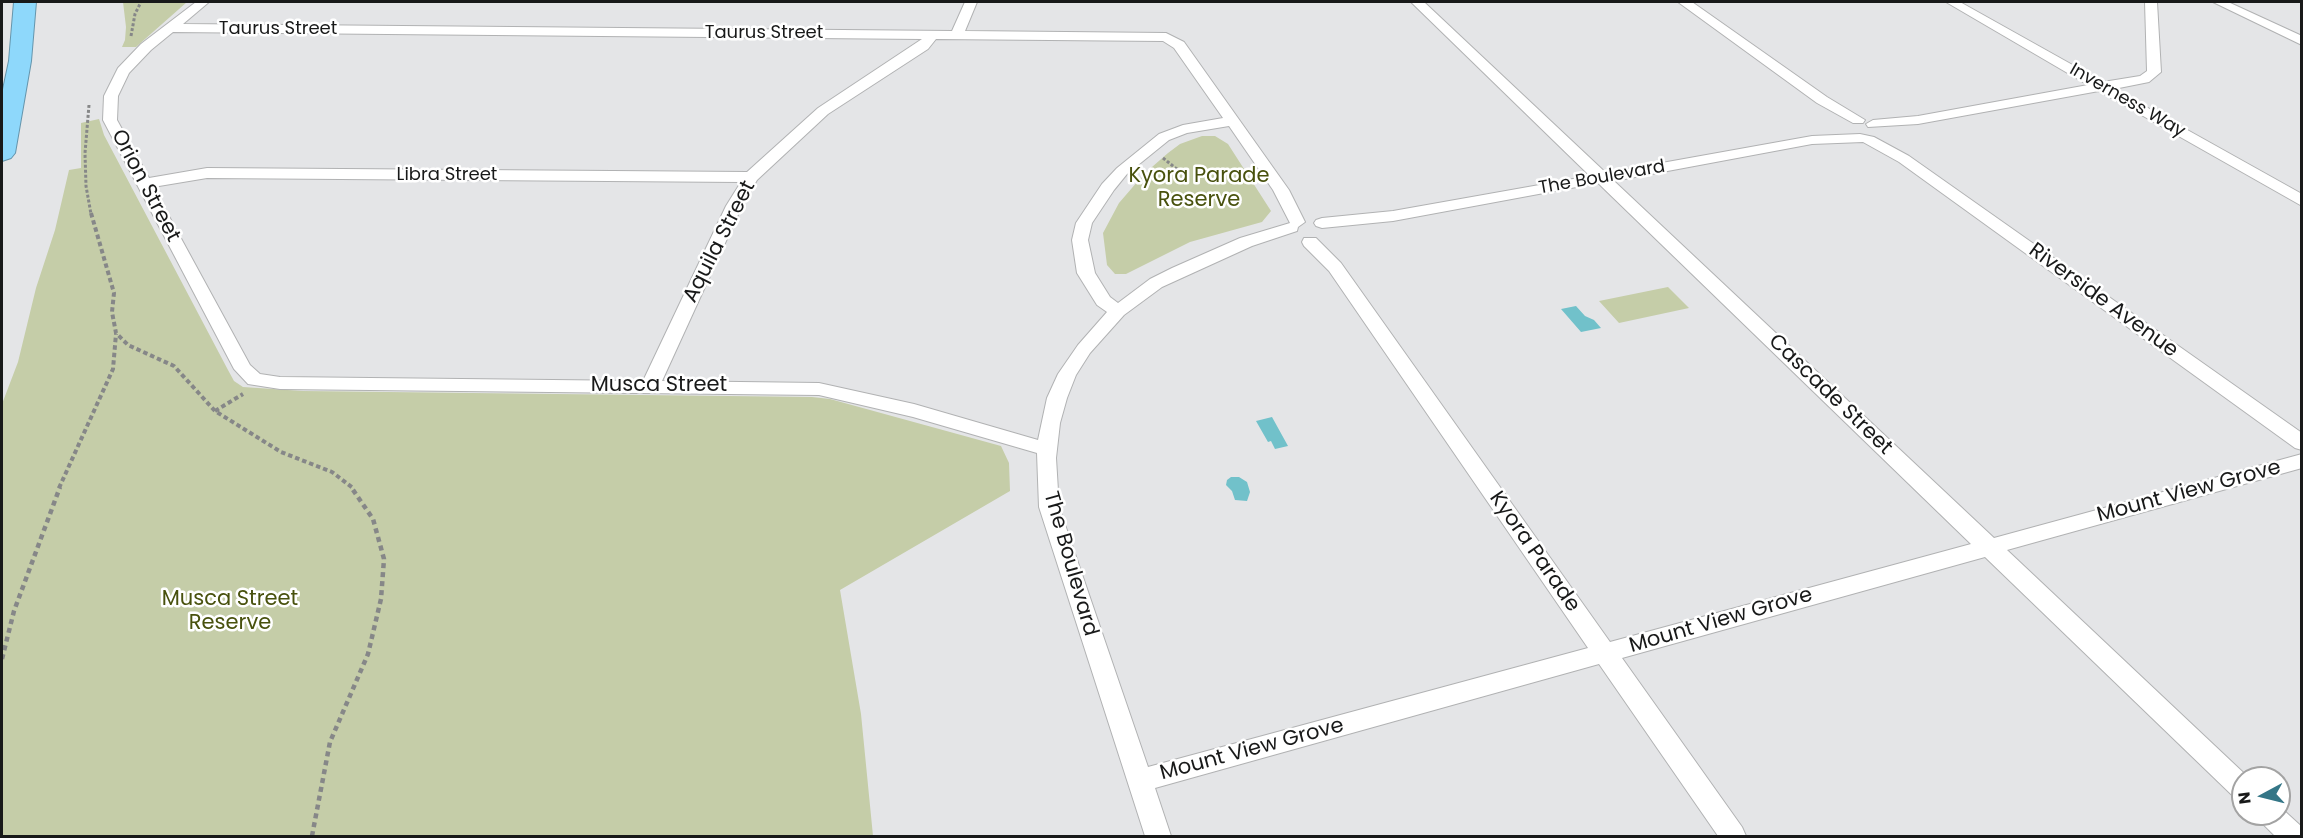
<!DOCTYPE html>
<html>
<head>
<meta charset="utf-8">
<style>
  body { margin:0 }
  #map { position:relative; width:2303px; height:838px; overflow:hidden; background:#e4e5e7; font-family:Poppins,sans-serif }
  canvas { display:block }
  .frame { position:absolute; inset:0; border:3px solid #181919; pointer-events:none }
  .north { position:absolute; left:2231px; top:766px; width:60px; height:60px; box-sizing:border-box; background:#fff; border:2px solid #a3a3a3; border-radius:50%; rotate:263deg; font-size:16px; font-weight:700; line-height:24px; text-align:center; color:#181919 }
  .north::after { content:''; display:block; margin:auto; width:21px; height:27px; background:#347687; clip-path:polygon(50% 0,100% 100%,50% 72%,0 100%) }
</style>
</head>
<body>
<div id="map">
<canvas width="2303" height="838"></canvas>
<div class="frame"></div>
<div class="north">N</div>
</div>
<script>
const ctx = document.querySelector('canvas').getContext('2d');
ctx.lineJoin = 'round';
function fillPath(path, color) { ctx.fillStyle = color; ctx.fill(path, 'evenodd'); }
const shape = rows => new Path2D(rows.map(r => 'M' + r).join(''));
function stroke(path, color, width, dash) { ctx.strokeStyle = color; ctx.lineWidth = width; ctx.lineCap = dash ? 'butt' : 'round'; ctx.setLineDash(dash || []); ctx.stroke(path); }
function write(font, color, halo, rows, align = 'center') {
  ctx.font = font + ' Poppins,sans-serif'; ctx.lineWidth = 5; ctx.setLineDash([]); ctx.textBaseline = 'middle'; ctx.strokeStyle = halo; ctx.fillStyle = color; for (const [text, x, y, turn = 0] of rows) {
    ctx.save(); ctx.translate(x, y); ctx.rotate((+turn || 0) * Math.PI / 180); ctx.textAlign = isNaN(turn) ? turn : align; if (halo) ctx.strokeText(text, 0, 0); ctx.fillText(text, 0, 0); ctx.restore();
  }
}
const green = shape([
  [123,2,187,2,136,47,122,47,125,40,126,27],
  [99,119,104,135,228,370,234,381,243,387,303,391,812,397,830,399,1001,446,1009,463,1010,491,840,590,861,714,873,836,2,836,2,404,18,362,36,288,55,230,69,170,81,168,81,123],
  [1202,136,1215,136,1228,144,1271,211,1262,222,1190,242,1126,274,1115,274,1107,265,1103,233,1119,203,1144,174,1168,153,1180,144],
  [1668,287,1689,308,1619,323,1599,301]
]);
const water = shape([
  [1576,306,1585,316,1594,320,1601,328,1581,332,1561,309],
  [1272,417,1288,446,1275,449,1271,441,1268,442,1256,421],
  [1231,477,1239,477,1247,482,1250,492,1247,501,1235,500,1232,491,1226,485,1227,480]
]);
const pathFar2 = shape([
  [131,36,135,14,141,2],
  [89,105,85,153,86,186,91,214],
  [1163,158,1188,178]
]);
const pathFar1 = shape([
  [91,213,114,293,112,312,116,333,128,345,174,366,215,411,281,452,332,472,353,488],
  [215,411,243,394],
  [59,488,113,369,116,334]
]);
const path = shape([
  [2,659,14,611,60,487],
  [312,836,330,742,368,654,381,599,384,559,373,519,351,487]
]);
const street = shape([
  [196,2,209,2,183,24,952,31,965,2,977,2,965,31,1166,33,1184,42,1289,190,1305,222,1298,227,1297,231,1252,246,1162,287,1124,315,1090,353,1076,375,1067,398,1060,423,1056,458,1059,507,1148,767,1588,648,1329,271,1304,246,1302,242,1304,238,1316,238,1341,263,1610,642,1971,544,1598,183,1393,221,1322,228,1316,226,1314,223,1316,220,1322,218,1393,211,1590,176,1411,2,1424,2,1606,173,1812,136,1860,134,1874,137,1909,156,2302,433,2302,450,2295,448,1899,162,1863,142,1812,144,1614,181,1994,538,2302,454,2302,468,2007,550,2249,778,2243,778,2243,800,2234,797,1985,557,1622,658,1742,827,1746,836,1718,836,1599,664,1155,788,1171,836,1145,836,1039,507,1037,453,913,417,819,395,280,389,248,384,234,369,103,120,104,96,118,68,141,44,196,2],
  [173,32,922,39,818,108,747,172,207,168,149,178,117,120,118,96,129,73,151,50,173,32],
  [936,39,1163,41,1174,48,1223,118,1183,125,1159,134,1117,168,1102,184,1076,223,1072,240,1077,273,1097,305,1107,312,1078,345,1058,374,1047,398,1038,440,914,404,819,383,662,381,742,206,757,180,828,114,928,49,936,39],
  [1229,126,1273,190,1290,223,1240,238,1172,268,1150,279,1118,303,1110,297,1095,273,1088,240,1092,223,1114,190,1127,174,1169,140,1187,133,1229,126],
  [207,178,741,182,726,206,643,381,280,377,260,374,250,365,153,187,207,178],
  [1678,2,1692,2,1827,97,1865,120,1863,123,1853,123,1817,103,1678,2],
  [1946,2,1960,2,2103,82,2140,76,2147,71,2145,2,2157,2,2161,72,2149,82,2114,89,2302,194,2302,206,2099,91,1918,124,1868,127,1866,124,1873,120,1918,116,2088,85,1946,2],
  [2213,2,2228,2,2302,36,2302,45,2213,2],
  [2279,806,2302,827,2302,836,2275,836,2261,822,2257,814,2279,814,2279,806]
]);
const highway = shape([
  [14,2,36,2,31,61,15,153,11,158,2,161,2,94,9,61,14,2]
]);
const farStreetnames = [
  ["Taurus Street",278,29],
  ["Taurus Street",764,33],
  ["Inverness Way",2127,101,30],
  ["Libra Street",447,175],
  ["The Boulevard",1602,178,-10]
];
const parkNames = [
  ["Kyora Parade",1199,177],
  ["Reserve",1199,201],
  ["Musca Street",230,600],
  ["Reserve",230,624]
];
const streetNames = [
  ["Orion Street",145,186,62],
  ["Aquila Street",720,242,-63],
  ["Riverside Avenue",2103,301,36],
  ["Musca Street",659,386],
  ["Cascade Street",1830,395,44],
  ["Mount View Grove",2189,492,-15],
  ["Kyora Parade",1534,552,55],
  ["The Boulevard",1070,564,74],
  ["Mount View Grove",1721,621,-16],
  ["Mount View Grove",1252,750,-15]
];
fillPath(green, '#c5cda8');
fillPath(water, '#71c1ca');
stroke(street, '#b1b2b3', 2);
stroke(highway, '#6595ac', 2);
stroke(pathFar2, '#868788', 3, [3, 2]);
stroke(pathFar1, '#868788', 4, [4.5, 3]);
stroke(path, '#868788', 4.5, [5, 4]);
fillPath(street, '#fff');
fillPath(highway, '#8ed8fb');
write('18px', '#181919', '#fff', farStreetnames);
write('21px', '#48510d', '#fff', parkNames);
write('21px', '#181919', '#fff', streetNames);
</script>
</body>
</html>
